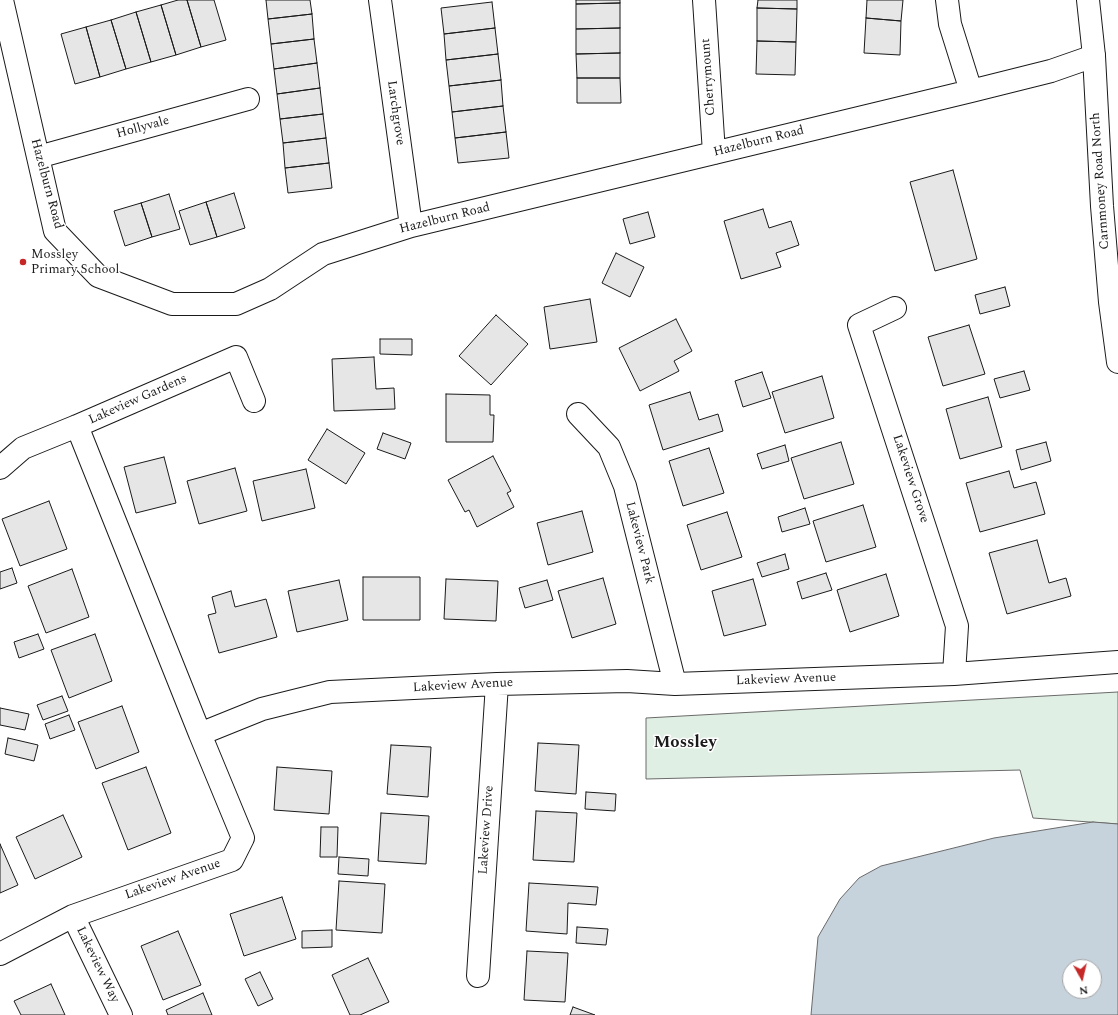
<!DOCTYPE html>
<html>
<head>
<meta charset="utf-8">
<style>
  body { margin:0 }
  #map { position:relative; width:1118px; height:1015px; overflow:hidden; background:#fff; font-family:Spectral,serif }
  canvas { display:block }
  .north { position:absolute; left:1062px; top:959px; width:40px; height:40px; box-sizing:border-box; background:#fff; border:1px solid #a3a3a3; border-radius:50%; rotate:172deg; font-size:11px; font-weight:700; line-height:16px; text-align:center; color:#1a1a1a }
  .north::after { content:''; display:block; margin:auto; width:14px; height:18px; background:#c62828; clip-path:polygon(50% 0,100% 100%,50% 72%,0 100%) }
</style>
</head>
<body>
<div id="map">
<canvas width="1118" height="1015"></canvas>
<div class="north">N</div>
</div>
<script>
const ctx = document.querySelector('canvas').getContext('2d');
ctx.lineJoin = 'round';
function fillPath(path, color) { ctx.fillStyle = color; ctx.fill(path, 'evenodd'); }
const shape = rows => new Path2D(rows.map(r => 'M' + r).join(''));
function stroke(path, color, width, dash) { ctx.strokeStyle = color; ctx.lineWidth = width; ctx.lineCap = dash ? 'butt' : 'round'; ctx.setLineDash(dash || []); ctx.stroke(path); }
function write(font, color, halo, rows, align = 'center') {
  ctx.font = font + ' Spectral,serif'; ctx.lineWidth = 3; ctx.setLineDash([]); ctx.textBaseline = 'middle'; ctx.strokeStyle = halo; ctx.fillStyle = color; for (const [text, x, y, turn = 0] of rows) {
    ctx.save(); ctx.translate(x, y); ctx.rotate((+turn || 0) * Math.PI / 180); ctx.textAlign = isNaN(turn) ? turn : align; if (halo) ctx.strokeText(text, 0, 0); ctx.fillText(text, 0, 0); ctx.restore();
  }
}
const green = shape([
  [1118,692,1118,824,1033,818,1020,770,646,779,646,718,1118,692]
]);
const water = shape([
  [1093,822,1118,824,1118,1015,811,1015,818,937,840,899,859,878,881,866,994,838,1093,822],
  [1070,967,1094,967,1094,991,1070,991,1070,967]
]);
const building = shape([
  [178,0,187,0,201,47,176,55,161,5,178,0],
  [187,0,214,0,226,40,201,47,187,0],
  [266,0,310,0,312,14,268,19,266,0],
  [576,0,620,0,620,3,576,4,576,0],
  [758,0,797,0,797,9,757,8,758,0],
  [867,0,903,0,901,21,866,18,867,0],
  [492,2,495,28,444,34,441,8,492,2],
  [620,3,620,28,576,29,576,4,620,3],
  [161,5,176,55,151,62,136,12,161,5],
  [757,8,797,9,796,42,757,41,757,8],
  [136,12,151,62,126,69,111,20,136,12],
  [312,14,314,39,271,44,268,19,312,14],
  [866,18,901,21,900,55,864,53,866,18],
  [111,20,126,69,100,77,86,27,111,20],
  [86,27,100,77,75,84,61,34,86,27],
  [495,28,498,54,446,60,444,34,495,28],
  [620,28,620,53,576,54,576,29,620,28],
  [314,39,317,63,274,69,271,44,314,39],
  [757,41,796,42,795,75,756,74,757,41],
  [620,53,620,78,577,78,576,54,620,53],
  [498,54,501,80,449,86,446,60,498,54],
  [317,63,320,88,277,94,274,69,317,63],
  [577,78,620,78,621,103,577,103,577,78],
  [501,80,503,106,452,112,449,86,501,80],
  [320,88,323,114,280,119,277,94,320,88],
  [503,106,506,132,455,138,452,112,503,106],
  [323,114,326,138,283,143,280,119,323,114],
  [506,132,509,158,458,163,455,138,506,132],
  [326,138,329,163,285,168,283,143,326,138],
  [329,163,332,188,288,193,285,168,329,163],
  [953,170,977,259,935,271,910,182,953,170],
  [234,193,245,228,217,237,206,202,234,193],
  [169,194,180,229,152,237,141,203,169,194],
  [206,202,217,237,190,245,179,211,206,202],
  [141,203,152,237,125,246,114,211,141,203],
  [763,209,769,228,791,221,799,245,776,253,781,267,741,279,724,221,763,209],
  [648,212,655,237,630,244,623,219,648,212],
  [616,253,644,267,630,297,602,283,616,253],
  [1005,287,1010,306,980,314,975,295,1005,287],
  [590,299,597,342,550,349,544,307,590,299],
  [496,315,528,344,491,385,459,356,496,315],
  [676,319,692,351,674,361,679,371,640,391,619,348,676,319],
  [969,325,985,374,943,386,928,337,969,325],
  [380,339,412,339,412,355,380,354,380,339],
  [374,357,376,389,394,388,395,409,334,411,332,359,374,357],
  [1024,371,1030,390,1000,398,994,379,1024,371],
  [762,372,771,398,743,407,735,381,762,372],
  [822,376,834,418,785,433,772,392,822,376],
  [690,392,699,420,718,414,723,431,663,450,649,405,690,392],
  [446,394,490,395,490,415,494,415,493,442,446,442,446,394],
  [988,397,1002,447,960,459,946,409,988,397],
  [327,429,365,453,346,484,308,460,327,429],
  [383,433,411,443,405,459,377,449,383,433],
  [841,442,854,484,804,499,791,458,841,442],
  [1046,442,1051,461,1021,470,1016,450,1046,442],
  [785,445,789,461,762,469,757,454,785,445],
  [709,448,724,493,683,506,669,461,709,448],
  [493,456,511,491,507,493,514,507,477,527,469,510,465,512,448,480,493,456],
  [164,457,176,503,136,513,124,467,164,457],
  [235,468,247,511,199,524,187,481,235,468],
  [306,469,315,508,262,521,253,481,306,469],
  [1009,471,1014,488,1036,482,1045,514,980,532,966,483,1009,471],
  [49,501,67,549,20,566,2,519,49,501],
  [863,505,876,547,826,562,813,521,863,505],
  [805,508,810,524,782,532,778,517,805,508],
  [582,511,593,552,548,565,537,523,582,511],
  [727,512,742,557,701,570,687,525,727,512],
  [1037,540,1049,583,1066,578,1071,596,1007,614,989,553,1037,540],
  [785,554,789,569,762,577,757,563,785,554],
  [12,568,17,583,0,589,0,572,12,568],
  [72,569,89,617,46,633,28,586,72,569],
  [826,573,832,590,802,599,797,582,826,573],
  [886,574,899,616,850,632,837,590,886,574],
  [363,577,420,577,420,620,363,620,363,577],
  [603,578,616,624,572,638,558,591,603,578],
  [446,579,498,581,496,621,444,619,446,579],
  [753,579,766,625,724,636,712,591,753,579],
  [339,580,348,620,297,632,288,591,339,580],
  [547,580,553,600,525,608,519,588,547,580],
  [231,591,235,607,266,599,277,637,219,653,208,615,216,613,212,597,231,591],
  [38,634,44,649,19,658,14,642,38,634],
  [95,634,112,681,69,698,51,650,95,634],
  [62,696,68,711,43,720,37,705,62,696],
  [122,706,139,752,96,769,78,722,122,706],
  [0,708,29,714,25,730,0,725,0,708],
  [69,715,75,730,50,739,45,724,69,715],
  [8,738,38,745,34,761,5,754,8,738],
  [538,743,579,745,576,794,535,791,538,743],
  [391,745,431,747,428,797,387,794,391,745],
  [146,767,171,833,128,850,102,783,146,767],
  [277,767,332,771,329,814,274,810,277,767],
  [586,792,616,794,615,811,585,809,586,792],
  [536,811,577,813,574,862,533,860,536,811],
  [381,813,429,816,426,864,378,861,381,813],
  [63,815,82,857,35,879,16,837,63,815],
  [321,827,338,827,337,857,320,857,321,827],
  [0,844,18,885,0,893,0,844],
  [339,857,369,859,368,876,338,874,339,857],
  [339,881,385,884,382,933,336,930,339,881],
  [529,883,598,887,596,905,568,903,567,934,526,931,529,883],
  [282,897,296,939,244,956,230,914,282,897],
  [577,927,608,929,606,945,576,943,577,927],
  [332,930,332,947,302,948,302,931,332,930],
  [178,931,201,985,163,1000,141,946,178,931],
  [527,951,568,953,565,1002,524,1000,527,951],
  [368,958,389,1002,360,1015,350,1015,332,975,368,958],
  [260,972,273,999,258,1006,245,979,260,972],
  [51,984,65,1015,21,1015,14,1001,51,984],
  [203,993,212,1015,168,1015,166,1010,203,993],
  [573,1007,595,1015,570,1015,573,1007]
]);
const street = shape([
  [2,0,55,231,98,276,172,304,236,304,270,289,323,254,411,226,971,91,1051,71,1094,56],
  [380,0,411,226],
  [704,0,714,153],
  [947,0,950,24,971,91],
  [38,157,248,99],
  [895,308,859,325,957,626,954,674],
  [578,414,609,447,625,486,675,684],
  [77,426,200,734],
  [0,468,23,448,77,426,236,357,254,401],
  [73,916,121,1015],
  [0,954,73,916,232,860,243,838,200,734,262,709,330,692,497,684,627,681,675,684,954,674,1118,662],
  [478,976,497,684]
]);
const secondary = shape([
  [1088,0,1094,56,1102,206,1110,302,1118,362]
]);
const markers = [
  [23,262,4,"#c62828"]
];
const streetNames = [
  ["Cherrymount",709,77,-94],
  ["Larchgrove",395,113,82],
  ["Hollyvale",143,128,-15],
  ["Hazelburn Road",759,142,-14],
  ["Carnmoney Road North",1101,181,-94],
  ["Hazelburn Road",46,184,75],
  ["Hazelburn Road",445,219,-14],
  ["Lakeview Gardens",138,400,-24],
  ["Lakeview Grove",910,479,72],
  ["Lakeview Park",639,543,76],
  ["Lakeview Avenue",786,680,-2],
  ["Lakeview Avenue",463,686,-3],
  ["Lakeview Drive",487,830,-86],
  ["Lakeview Avenue",173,880,-19],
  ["Lakeview Way",97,965,64]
];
const poiNames = [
  ["Mossley",31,255],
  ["Primary School",31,270]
];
const districtNames = [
  ["Mossley",685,744]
];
fillPath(green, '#e0efe3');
stroke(green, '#6a6a6a', 1);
fillPath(water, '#c6d2dc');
stroke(water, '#6a6a6a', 1);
fillPath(building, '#e6e6e6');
stroke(building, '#1a1a1a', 1);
stroke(street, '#1a1a1a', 24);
stroke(secondary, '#1a1a1a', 24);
stroke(street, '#fff', 22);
stroke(secondary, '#fff', 22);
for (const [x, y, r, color] of markers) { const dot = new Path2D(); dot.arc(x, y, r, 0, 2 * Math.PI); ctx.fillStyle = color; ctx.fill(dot); stroke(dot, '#fff', 1.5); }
write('13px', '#1a1a1a', '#fff', streetNames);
write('13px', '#1a1a1a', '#fff', poiNames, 'left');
write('bold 17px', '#1a1a1a', '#fff', districtNames);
</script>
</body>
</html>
